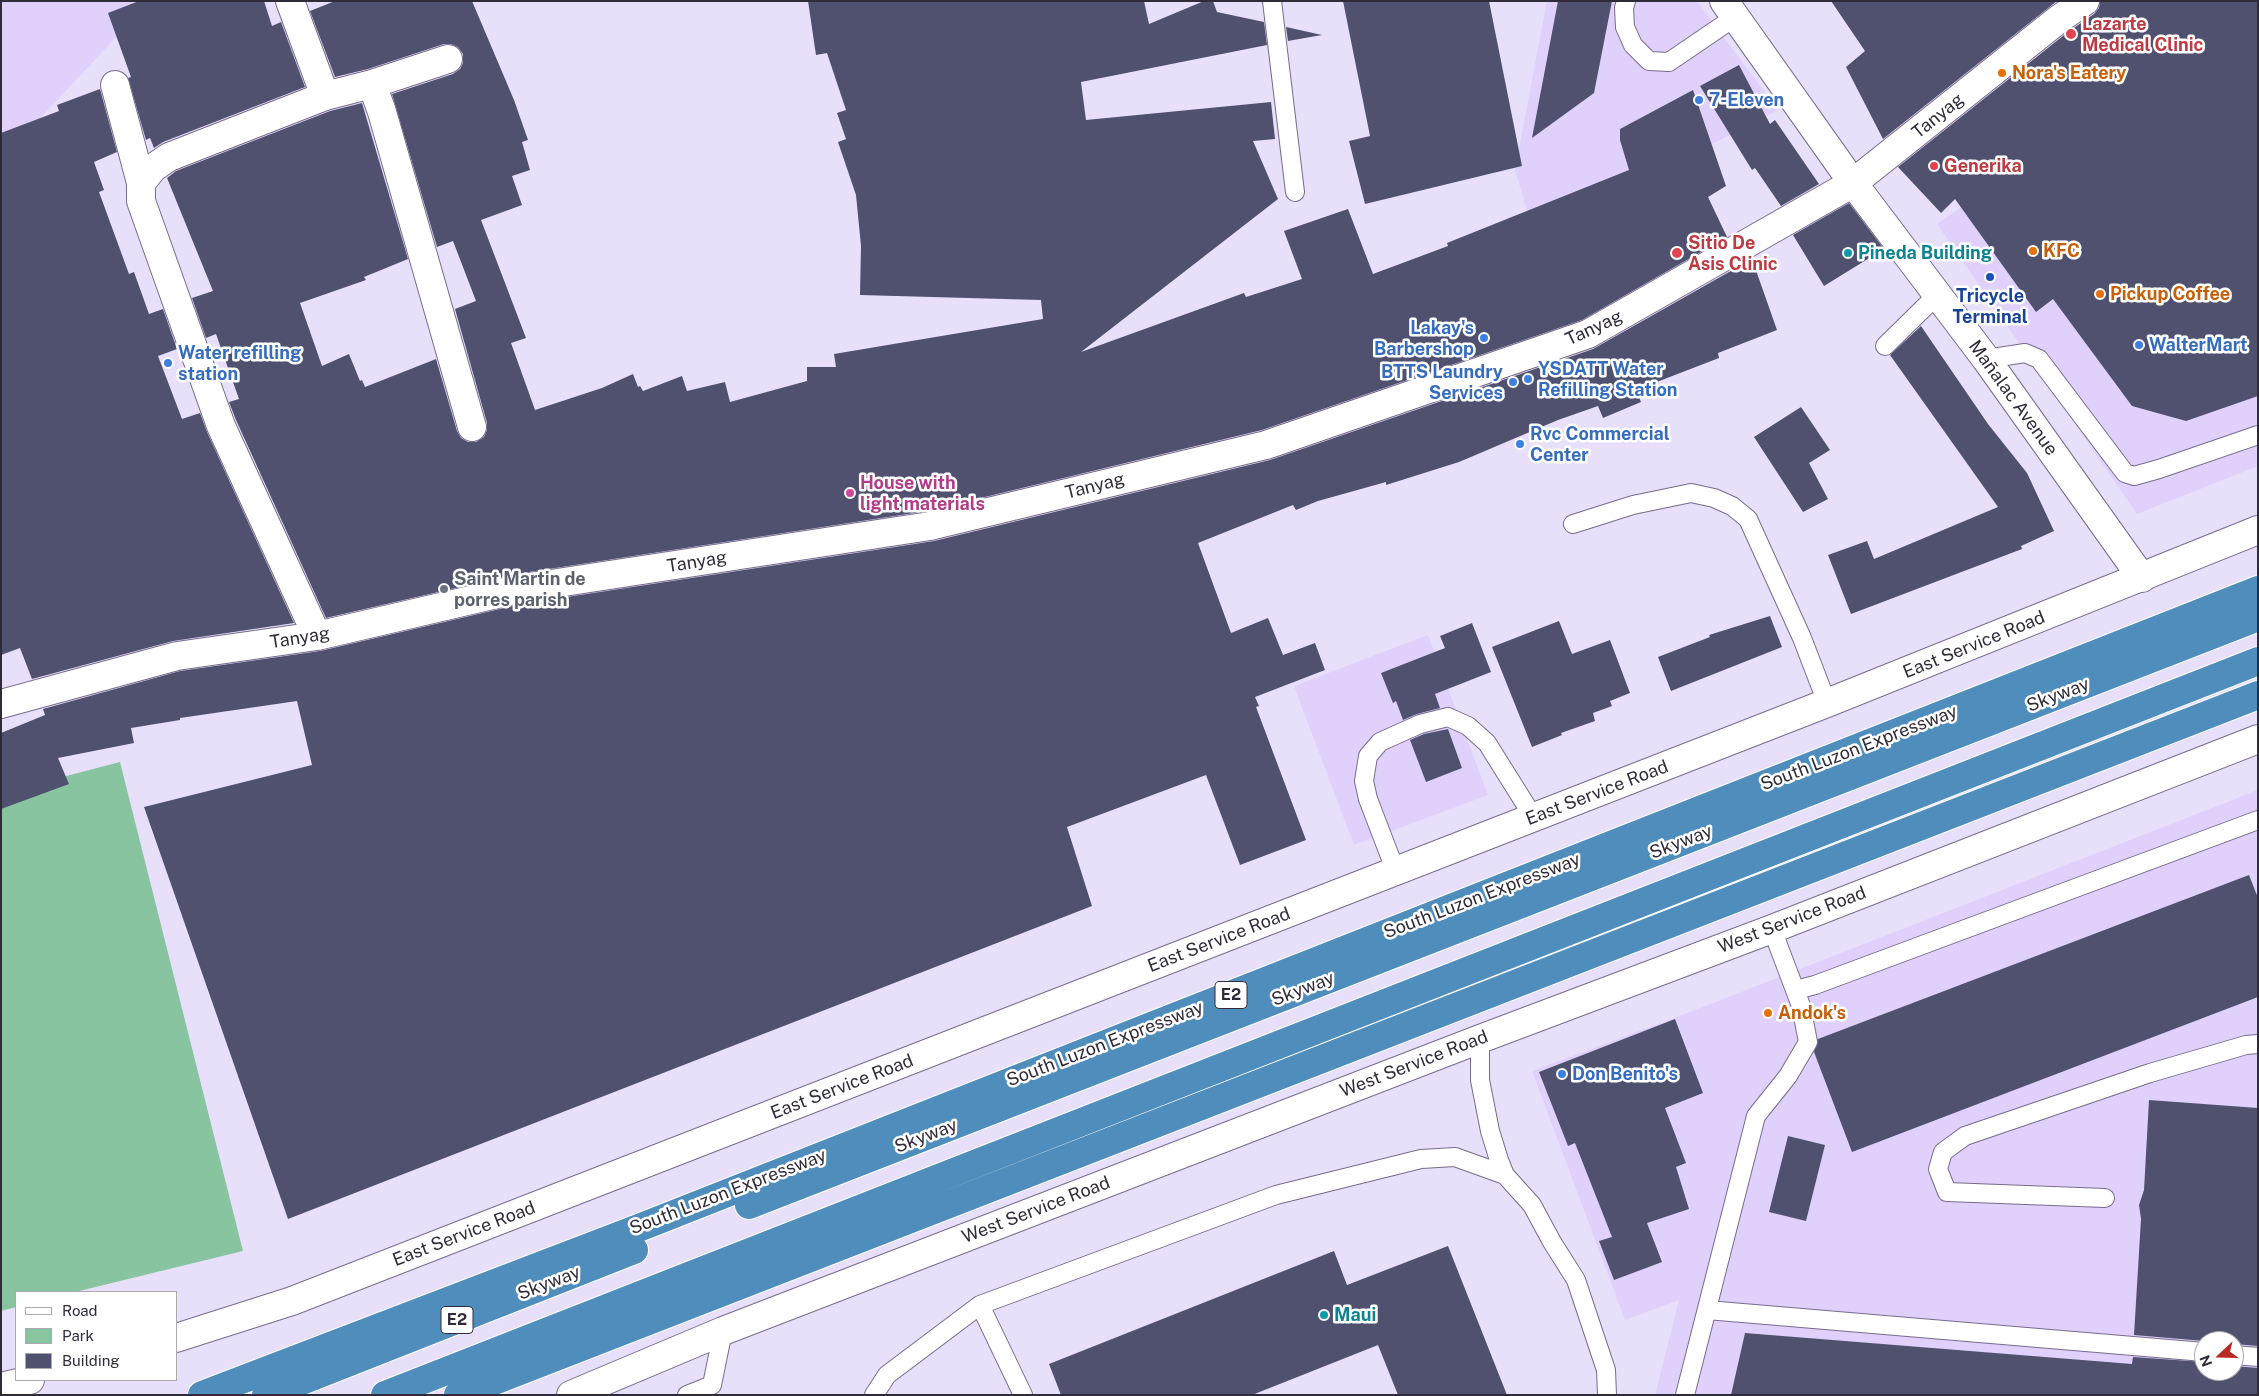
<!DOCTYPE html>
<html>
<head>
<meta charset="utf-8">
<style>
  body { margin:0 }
  #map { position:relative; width:2259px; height:1396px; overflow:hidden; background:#e8dffb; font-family:"Public Sans",sans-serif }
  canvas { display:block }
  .frame { position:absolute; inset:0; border:2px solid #302b38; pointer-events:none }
  .legend { position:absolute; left:15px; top:1291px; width:162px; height:90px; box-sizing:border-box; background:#fff; border:1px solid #acaaaf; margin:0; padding:6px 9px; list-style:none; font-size:15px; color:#302b38 }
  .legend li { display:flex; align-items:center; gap:10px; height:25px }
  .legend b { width:25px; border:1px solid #acaaaf }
  .north { position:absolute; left:2194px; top:1331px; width:50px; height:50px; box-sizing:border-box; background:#fff; border:1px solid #acaaaf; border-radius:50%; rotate:249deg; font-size:14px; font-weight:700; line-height:20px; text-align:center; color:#302b38 }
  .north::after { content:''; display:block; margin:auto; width:18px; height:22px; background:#b82926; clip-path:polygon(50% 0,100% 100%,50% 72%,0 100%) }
</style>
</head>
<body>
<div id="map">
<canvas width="2259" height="1396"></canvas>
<div class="frame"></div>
<ul class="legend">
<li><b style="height:6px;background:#fff"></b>Road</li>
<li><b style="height:14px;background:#89c4a1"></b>Park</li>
<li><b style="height:14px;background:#4f516f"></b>Building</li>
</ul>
<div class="north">N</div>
</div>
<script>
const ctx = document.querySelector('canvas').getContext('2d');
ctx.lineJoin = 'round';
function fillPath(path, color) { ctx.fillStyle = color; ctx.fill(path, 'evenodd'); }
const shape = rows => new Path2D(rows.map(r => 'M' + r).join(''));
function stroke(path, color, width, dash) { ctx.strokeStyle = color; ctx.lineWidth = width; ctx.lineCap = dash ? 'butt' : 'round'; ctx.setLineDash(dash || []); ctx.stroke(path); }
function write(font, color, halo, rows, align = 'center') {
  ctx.font = font + ' "Public Sans",sans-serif'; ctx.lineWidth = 5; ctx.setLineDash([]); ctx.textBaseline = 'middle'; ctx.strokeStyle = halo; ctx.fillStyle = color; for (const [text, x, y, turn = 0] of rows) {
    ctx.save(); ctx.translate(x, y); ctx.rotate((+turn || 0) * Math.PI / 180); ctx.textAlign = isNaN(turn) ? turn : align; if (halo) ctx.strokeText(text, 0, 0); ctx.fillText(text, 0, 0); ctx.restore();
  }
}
const built = shape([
  [1,1,150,1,1,160],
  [1547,1,1697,1,1778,110,1535,236,1515,170],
  [2258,1,2258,466,2137,514,1937,224,2221,30],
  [1428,635,1488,795,1354,845,1294,686],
  [2258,790,2258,1395,1655,1395,1679,1300,1625,1320,1532,1071,1685,1014],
  [2204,1341,2234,1341,2234,1371,2204,1371]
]);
const green = shape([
  [120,762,243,1251,75,1292,16,1292,16,1307,1,1311,1,793]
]);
const building = shape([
  [139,1,264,1,272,26,281,22,305,87,163,142,154,148,150,138,146,140,128,78,131,77,108,13],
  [335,1,472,1,514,100,528,140,522,142,530,170,512,176,522,205,481,220,526,338,511,343,535,410,602,388,633,374,638,387,640,386,643,391,682,376,687,391,725,382,730,402,807,381,807,367,836,367,834,354,1043,319,1041,300,860,295,861,246,856,195,838,142,846,139,837,113,846,110,827,53,816,55,808,1,1144,1,1149,24,1204,1,1213,1,1217,12,1264,22,1267,45,1081,82,1086,120,1271,102,1275,139,1253,141,1278,199,1081,352,1244,293,1246,297,1302,279,1284,231,1348,209,1373,274,1448,246,1447,243,1629,170,1620,140,1620,129,1693,90,1726,186,1708,197,1727,237,1582,320,1262,430,927,511,516,574,326,618,236,420,229,402,239,399,216,334,206,338,192,298,213,291,167,178,176,171,330,111,362,103,408,259,364,277,366,280,300,303,322,366,349,354,360,381,362,380,365,387,436,359,457,431,461,438,468,442,476,442,484,437,487,430,487,423,455,309,476,301,453,241,437,247,392,94,453,74,460,69,463,63,463,54,458,47,451,44,444,44,368,69,335,77,310,11],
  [1343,1,1489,1,1522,166,1365,204,1349,141,1370,136],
  [1558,1,1612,1,1594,93,1532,138],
  [1831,1,2057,1,1883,139,1846,67,1865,51],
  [2100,1,2258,1,2258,396,2186,421,2132,406,2053,299,2036,312,1955,199,1941,213,1898,167,2068,32,2094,14,2099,8],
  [1286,27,1322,35,1288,41],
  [1739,65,1770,124,1775,120,1819,184,1781,206,1755,168,1752,170,1700,86],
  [100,89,117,152,94,162,104,190,99,192,129,274,134,272,149,314,163,309,177,349,158,356,182,419,200,413,207,432,294,623,173,641,32,679,20,648,1,655,1,133,59,111,57,105],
  [1849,203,1884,249,1824,286,1793,235],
  [1752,259,1777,330,1718,353,1719,358,1636,390,1641,402,1603,418,1598,406,1558,420,1459,462,1386,485,1386,482,1318,501,1296,510,1293,505,1198,543,1231,633,1268,618,1283,655,1315,643,1325,670,1255,697,1259,706,1256,707,1306,840,1240,865,1206,775,1067,827,1092,906,288,1219,144,807,312,765,297,701,180,718,180,720,131,728,134,743,58,758,69,784,1,809,1,733,45,715,43,709,180,671,320,651,521,604,934,541,1270,460,1593,349],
  [1921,326,1988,424,2027,473,2054,531,2021,546,2022,549,1851,614,1828,555,1867,541,1874,559,1998,507,1890,355],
  [1801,407,1830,450,1809,463,1828,499,1803,512,1754,437],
  [1770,616,1782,647,1671,691,1658,657,1710,637,1709,635],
  [1559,621,1572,654,1610,640,1630,693,1610,701,1612,706,1593,713,1595,721,1561,733,1562,735,1532,747,1492,647],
  [1472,623,1491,672,1435,694,1440,708,1417,714,1403,720,1396,701,1393,703,1381,673,1445,648,1440,636],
  [1448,729,1462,768,1426,782,1410,740,1424,734],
  [2249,875,2258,898,2258,997,1852,1152,1814,1052,1818,1039],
  [1675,1019,1703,1093,1665,1108,1686,1163,1676,1167,1689,1209,1647,1223,1662,1262,1614,1280,1599,1241,1612,1237,1575,1143,1568,1146,1539,1072],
  [2149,1100,2258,1108,2258,1346,2234,1344,2234,1341,2204,1341,2134,1335,2141,1219,2139,1205,2144,1190],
  [1788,1136,1825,1145,1806,1221,1769,1212],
  [1448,1246,1507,1395,1398,1395,1378,1345,1252,1395,1061,1395,1049,1364,1334,1251,1347,1285],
  [1745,1333,2132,1364,2133,1357,2204,1362,2204,1371,2234,1371,2234,1366,2258,1368,2258,1395,1731,1395]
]);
const lane = shape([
  [1272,1,1295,192],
  [1626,1,1624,8,1625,27,1633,45,1649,61,1669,62,1735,17],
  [1885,346,1937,295],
  [1986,359,2025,353,2039,359,2125,473,2134,476,2159,469,2258,435],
  [1573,524,1633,505,1691,493,1714,498,1732,506,1748,519,1802,638,1827,703],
  [1396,872,1368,799,1364,781,1368,756,1380,742,1420,724,1448,717,1468,726,1487,743,1534,818],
  [1796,990,1815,985,2258,820],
  [1480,1039,1480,1080,1490,1131,1499,1160,1505,1175,1532,1205,1552,1242,1576,1280,1606,1370,1607,1395],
  [2105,1198,1947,1192,1938,1169,1943,1152,1965,1136,2150,1073,2246,1045,2258,1044],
  [980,1305,1023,1395],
  [1707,1310,2204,1352],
  [2234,1355,2258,1357],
  [687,1395,712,1385,723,1331],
  [874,1395,887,1375,980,1305,1276,1195,1421,1159,1455,1157,1505,1175],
  [1685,1395,1756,1116,1788,1076,1808,1042,1801,1006,1772,929]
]);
const street = shape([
  [290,1,325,96],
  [1724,1,1853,183,1986,359,2142,578],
  [372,84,448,59],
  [115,85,141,183,141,201,221,426,317,636],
  [141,183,153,168,169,157,325,96,372,84,382,112,472,427],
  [1,704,177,656,317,636,518,589,930,526,1266,445,1588,334,1853,183,2059,19,2085,1]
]);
const secondary = shape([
  [176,1338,292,1301,1827,703,2258,530],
  [1,1387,30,1380],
  [571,1395,723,1331,1480,1039,1772,929,2258,739]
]);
const highway = shape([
  [749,1205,2258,617],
  [202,1395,636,1229,2258,590],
  [266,1395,634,1250],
  [385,1395,2258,661],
  [458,1395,2258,695]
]);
const markers = [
  [2071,34,6,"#e0444e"],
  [2002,73,5,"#e8710a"],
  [1699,100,5,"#3f7fe0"],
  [1934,166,5,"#e0444e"],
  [2033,251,5,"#e8710a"],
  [1677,253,6,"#e0444e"],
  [1848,253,5,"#0f9aa8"],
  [1990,277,5,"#1a4fb4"],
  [2100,294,5,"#e8710a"],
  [1484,338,5,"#3f7fe0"],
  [2139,345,5,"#3f7fe0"],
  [168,363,5,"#3f7fe0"],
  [1528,379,5,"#3f7fe0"],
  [1513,382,5,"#3f7fe0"],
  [1520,444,5,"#3f7fe0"],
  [850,493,5,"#d1479c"],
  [444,589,5,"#6b7280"],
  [1768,1013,5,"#e8710a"],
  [1562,1074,5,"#3f7fe0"],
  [1324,1315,5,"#0f9aa8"]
];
const shields = [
  [1231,995,32],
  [457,1320,32]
];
const shieldNames = [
  ["E2",1231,995],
  ["E2",457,1320]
];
const healthNames = [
  ["Lazarte",2082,24],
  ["Medical Clinic",2082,45],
  ["Generika",1944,166],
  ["Sitio De",1688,243],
  ["Asis Clinic",1688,264]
];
const foodNames = [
  ["Nora's Eatery",2012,73],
  ["KFC",2043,251],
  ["Pickup Coffee",2110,294],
  ["Andok's",1778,1013]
];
const shopNames = [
  ["7-Eleven",1709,100],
  ["Lakay's",1474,328,"right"],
  ["Barbershop",1474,349,"right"],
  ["WalterMart",2149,345],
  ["Water refilling",178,353],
  ["station",178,374],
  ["YSDATT Water",1538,369],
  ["Refilling Station",1538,390],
  ["BTTS Laundry",1503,372,"right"],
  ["Services",1503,393,"right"],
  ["Rvc Commercial",1530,434],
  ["Center",1530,455],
  ["Don Benito's",1572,1074]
];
const streetNames = [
  ["Tanyag",1938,116,-39],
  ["Tanyag",1594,328,-25],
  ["Mañalac Avenue",2013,398,54],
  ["Tanyag",1095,486,-14],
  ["Tanyag",697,562,-9],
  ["Tanyag",300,638,-9],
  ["East Service Road",1974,645,-22],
  ["Skyway",2058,695,-21],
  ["South Luzon Expressway",1859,748,-21],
  ["East Service Road",1597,793,-21],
  ["Skyway",1681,842,-21],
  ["South Luzon Expressway",1482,896,-21],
  ["West Service Road",1792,920,-21],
  ["East Service Road",1219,940,-21],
  ["Skyway",1303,989,-21],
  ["South Luzon Expressway",1105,1044,-21],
  ["West Service Road",1414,1064,-21],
  ["East Service Road",842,1087,-21],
  ["Skyway",926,1136,-21],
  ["South Luzon Expressway",728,1192,-21],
  ["West Service Road",1036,1210,-21],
  ["East Service Road",464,1234,-21],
  ["Skyway",549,1283,-21]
];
const cultureNames = [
  ["Pineda Building",1858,253],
  ["Maui",1334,1315]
];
const transitNames = [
  ["Tricycle",1990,296],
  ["Terminal",1990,317]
];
const hotelNames = [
  ["House with",860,483],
  ["light materials",860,504]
];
const worshipNames = [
  ["Saint Martin de",454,579],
  ["porres parish",454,600]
];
fillPath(built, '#dfd1fb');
fillPath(green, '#89c4a1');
fillPath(building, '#4f516f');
stroke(lane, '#776c8c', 20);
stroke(street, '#776c8c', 30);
stroke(secondary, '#776c8c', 30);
stroke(highway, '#fff', 30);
stroke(lane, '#fff', 18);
stroke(street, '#fff', 28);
stroke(secondary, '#fff', 28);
stroke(highway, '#4f8ebc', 28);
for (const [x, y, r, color] of markers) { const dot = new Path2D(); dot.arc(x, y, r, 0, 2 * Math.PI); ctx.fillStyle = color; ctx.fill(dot); stroke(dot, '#fff', 2); }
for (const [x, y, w] of shields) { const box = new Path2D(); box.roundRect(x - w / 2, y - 13.5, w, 27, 4); ctx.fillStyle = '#fff'; ctx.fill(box); stroke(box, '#302b38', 1); }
write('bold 16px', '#302b38', null, shieldNames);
write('bold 18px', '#be3a42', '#fff', healthNames, 'left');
write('bold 18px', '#c56008', '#fff', foodNames, 'left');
write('bold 18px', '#366cbe', '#fff', shopNames, 'left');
write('18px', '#302b38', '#fff', streetNames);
write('bold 18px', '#0d838f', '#fff', cultureNames, 'left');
write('bold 18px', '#164399', '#fff', transitNames);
write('bold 18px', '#b23c85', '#fff', hotelNames, 'left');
write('bold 18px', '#5b616d', '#fff', worshipNames, 'left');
</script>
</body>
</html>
